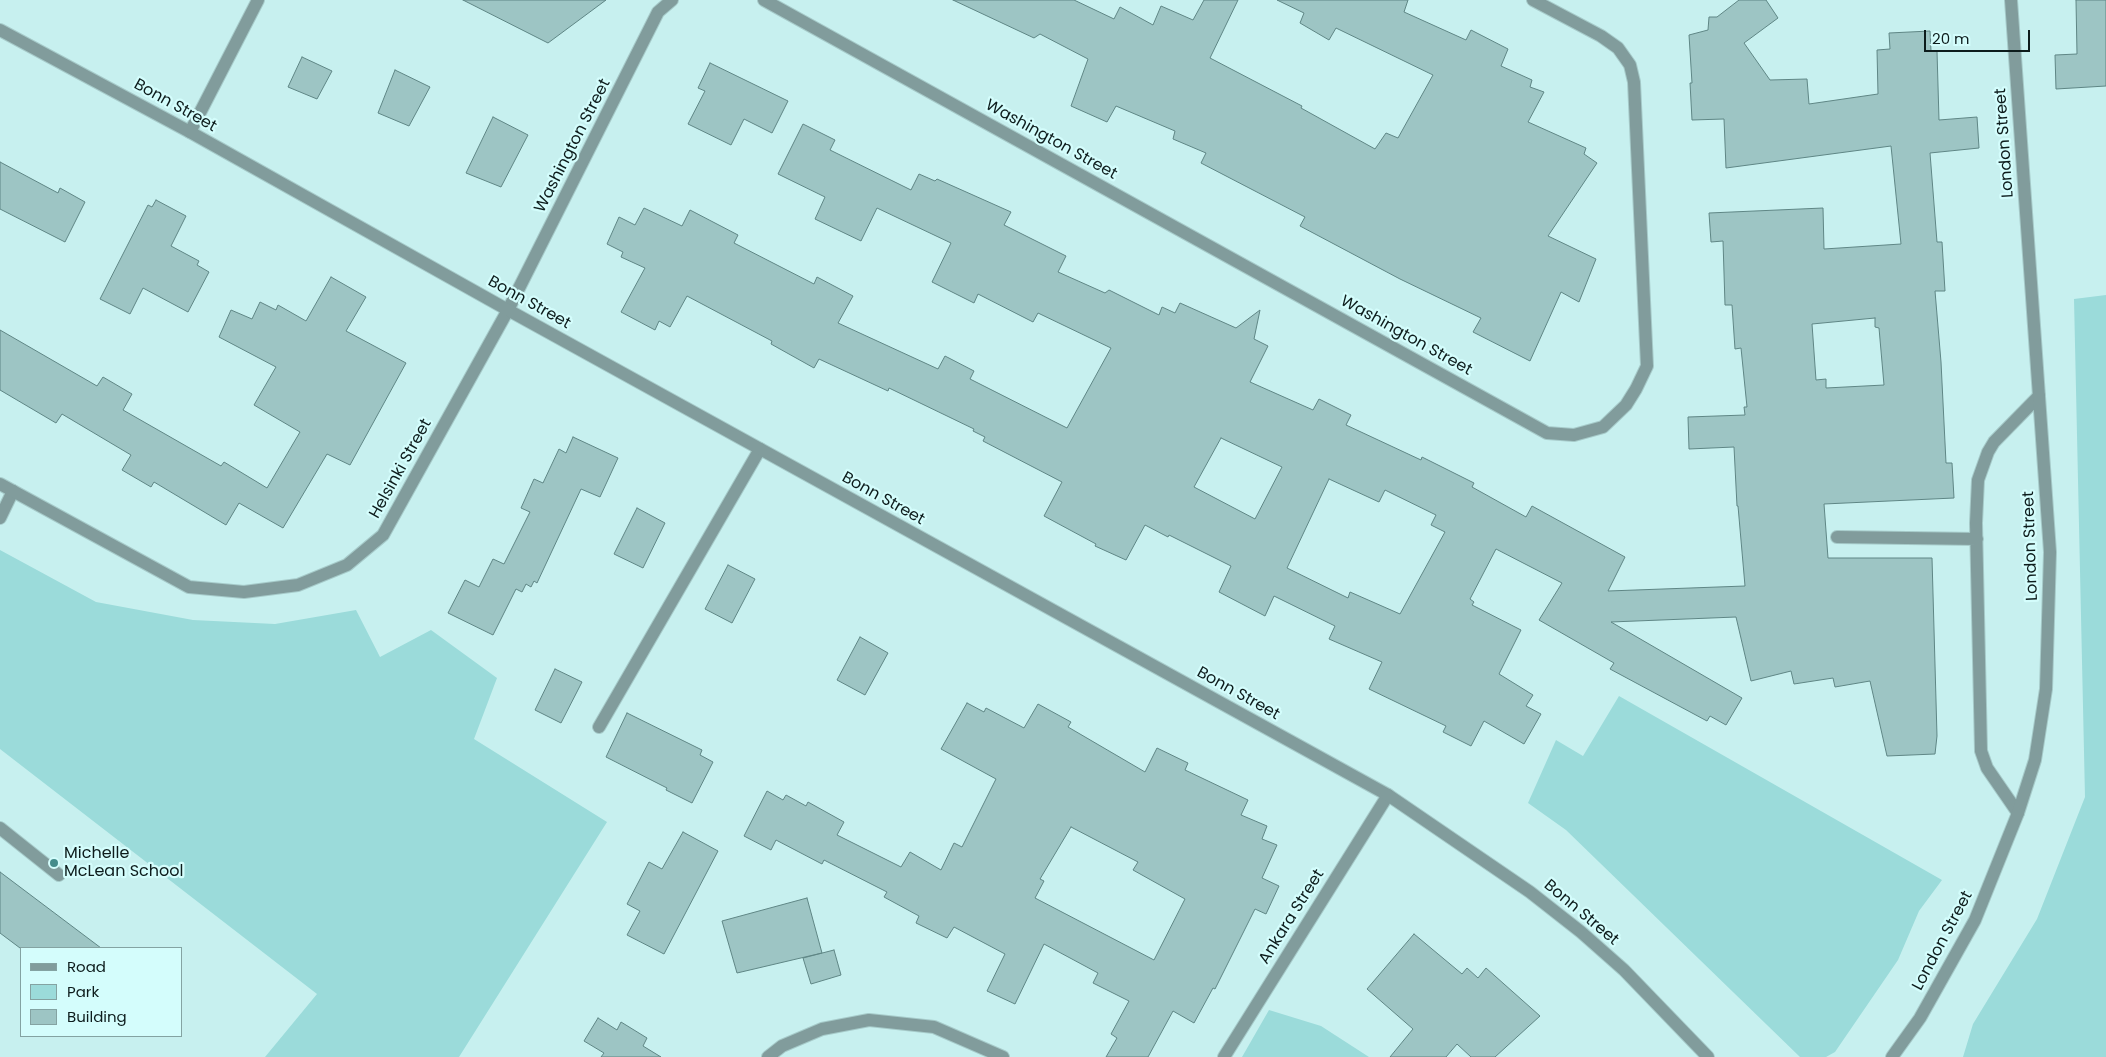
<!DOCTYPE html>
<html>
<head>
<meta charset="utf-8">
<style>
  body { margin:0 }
  #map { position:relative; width:2106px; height:1057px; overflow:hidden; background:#c7f0ef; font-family:Poppins,sans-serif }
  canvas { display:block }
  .legend { position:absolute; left:20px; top:947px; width:162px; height:90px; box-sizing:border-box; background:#d4fdfc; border:1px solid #84a3a2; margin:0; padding:6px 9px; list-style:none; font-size:15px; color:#0d1c1c }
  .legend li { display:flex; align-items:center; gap:10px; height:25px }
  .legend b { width:25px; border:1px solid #84a3a2 }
  .scale { position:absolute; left:1924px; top:30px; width:106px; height:22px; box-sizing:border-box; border:2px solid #0d1c1c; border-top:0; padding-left:6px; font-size:15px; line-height:18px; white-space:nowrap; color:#0d1c1c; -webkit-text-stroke:4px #d4fdfc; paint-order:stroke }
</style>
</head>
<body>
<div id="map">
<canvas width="2106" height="1057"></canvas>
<ul class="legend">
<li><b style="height:6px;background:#819c9c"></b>Road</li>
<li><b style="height:14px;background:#9bdbda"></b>Park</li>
<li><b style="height:14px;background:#9dc5c4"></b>Building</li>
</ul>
<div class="scale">20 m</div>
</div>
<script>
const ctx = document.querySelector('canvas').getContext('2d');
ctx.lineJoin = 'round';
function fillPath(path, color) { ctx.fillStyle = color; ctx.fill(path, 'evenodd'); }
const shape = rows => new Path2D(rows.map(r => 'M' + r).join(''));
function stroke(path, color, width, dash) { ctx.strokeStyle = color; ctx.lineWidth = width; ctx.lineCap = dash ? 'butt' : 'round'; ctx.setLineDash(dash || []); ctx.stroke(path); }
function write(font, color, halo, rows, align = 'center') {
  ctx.font = font + ' Poppins,sans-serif'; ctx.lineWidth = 4.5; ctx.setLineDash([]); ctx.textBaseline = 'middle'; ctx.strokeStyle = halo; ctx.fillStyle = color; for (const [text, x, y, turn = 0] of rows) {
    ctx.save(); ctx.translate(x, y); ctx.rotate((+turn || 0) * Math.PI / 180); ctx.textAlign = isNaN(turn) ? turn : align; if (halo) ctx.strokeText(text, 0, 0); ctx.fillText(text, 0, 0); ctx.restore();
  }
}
const green = shape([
  [2106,295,2106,1057,1963,1057,1973,1024,2037,919,2085,797,2074,299],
  [0,550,96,602,193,620,275,624,356,610,380,657,431,630,497,678,474,739,607,822,459,1057,265,1057,317,994,0,749],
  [1619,696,1942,880,1919,911,1898,960,1835,1052,1826,1057,1800,1057,1566,830,1528,803,1556,740,1583,756],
  [1269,1010,1321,1026,1369,1057,1242,1057]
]);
const building = shape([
  [463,0,606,0,548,43,463,0],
  [953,0,1074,0,1114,19,1120,7,1153,25,1161,6,1193,20,1204,0,1238,0,1210,58,1302,106,1301,108,1375,149,1386,133,1398,138,1433,75,1336,28,1329,40,1300,23,1304,13,1277,0,1408,0,1404,12,1466,40,1471,30,1508,49,1501,66,1532,80,1530,87,1544,92,1528,122,1586,148,1584,154,1597,163,1548,236,1596,259,1579,302,1561,292,1530,361,1473,332,1481,318,1400,279,1300,226,1305,217,1201,163,1206,153,1173,139,1175,131,1116,106,1107,122,1071,106,1088,59,1040,34,1034,38,953,0],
  [1739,0,1766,0,1778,18,1744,43,1770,80,1807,79,1809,104,1878,94,1877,50,1890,49,1889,33,1930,31,1931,51,1937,51,1939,120,1977,117,1979,148,1930,153,1937,242,1942,242,1945,291,1935,291,1941,362,1946,463,1952,463,1954,498,1824,504,1828,558,1932,558,1937,736,1935,754,1887,756,1870,681,1835,687,1833,678,1794,684,1791,671,1751,681,1736,617,1611,622,1742,698,1726,725,1710,716,1707,721,1610,669,1614,663,1539,620,1562,583,1496,549,1470,599,1474,602,1472,605,1521,630,1499,674,1533,695,1526,706,1541,714,1524,744,1484,721,1471,746,1443,732,1446,726,1369,689,1382,662,1329,639,1335,626,1274,596,1265,616,1219,592,1231,566,1169,535,1168,537,1145,525,1126,560,1095,546,1096,544,1044,516,1062,482,983,441,985,437,973,431,974,429,889,388,888,391,819,359,814,368,771,344,772,341,687,296,670,327,659,321,655,330,621,312,645,268,621,257,623,252,607,244,619,217,635,225,644,208,682,226,690,210,738,235,734,243,814,284,817,277,853,296,838,323,938,369,945,356,974,371,970,379,1067,428,1111,348,1038,313,1033,322,978,294,974,303,932,282,951,243,877,208,861,241,815,219,825,197,778,174,803,124,835,140,830,150,911,190,919,174,935,181,937,179,1011,212,1004,225,1066,256,1058,272,1105,293,1109,290,1159,315,1162,307,1175,313,1180,303,1236,328,1260,310,1254,339,1268,346,1250,382,1313,410,1319,399,1351,415,1346,425,1421,460,1422,457,1474,483,1472,487,1526,517,1532,506,1625,557,1608,591,1745,586,1738,506,1737,506,1734,447,1689,449,1688,417,1745,415,1744,407,1747,407,1741,348,1735,349,1732,305,1725,305,1723,241,1711,242,1709,213,1823,208,1824,249,1901,244,1891,146,1726,168,1724,119,1692,120,1690,83,1692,83,1689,35,1708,30,1709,17,1717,17,1739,0],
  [1875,318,1875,327,1879,328,1884,385,1826,388,1826,379,1816,380,1812,324,1875,318],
  [1221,438,1282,467,1255,519,1194,487,1221,438],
  [1329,479,1379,502,1385,490,1436,515,1431,525,1445,532,1400,614,1350,592,1348,598,1287,568,1329,479],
  [2076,0,2106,0,2106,86,2056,89,2055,55,2077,54,2076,0],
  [302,57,332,71,317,99,288,87,302,57],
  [710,63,788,101,772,133,744,119,731,145,688,124,705,91,698,88,710,63],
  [395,70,430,87,409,126,378,113,395,70],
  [493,117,528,135,501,187,466,173,493,117],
  [0,162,58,193,60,188,85,202,65,242,0,209,0,162],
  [156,200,186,216,171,246,199,261,197,265,209,272,188,312,143,288,130,314,100,299,148,205,152,207,156,200],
  [331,277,366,297,346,331,406,363,350,465,327,454,283,528,239,503,226,525,154,482,151,487,122,470,131,455,62,414,56,423,0,390,0,330,97,386,103,377,132,394,123,410,221,466,224,462,267,488,300,432,254,405,276,367,219,337,231,310,252,319,260,302,276,310,278,305,306,321,331,277],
  [573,437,618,458,600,497,581,489,537,583,534,581,531,587,526,584,522,592,516,589,493,635,448,613,465,580,479,587,493,559,504,564,530,512,521,508,534,479,543,483,559,449,566,453,573,437],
  [637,508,665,523,643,568,614,554,637,508],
  [728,565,755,579,732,623,705,609,728,565],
  [860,637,888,653,865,695,837,680,860,637],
  [555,669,582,682,561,723,535,710,555,669],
  [967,703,984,712,986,708,1024,728,1038,704,1071,722,1068,727,1145,772,1157,748,1188,763,1185,770,1248,800,1241,815,1267,826,1262,839,1277,845,1262,878,1279,886,1266,914,1255,909,1215,989,1213,988,1194,1023,1173,1011,1148,1057,1106,1057,1117,1038,1111,1034,1129,1001,1093,983,1098,973,1044,944,1015,1004,987,991,1005,954,954,927,947,938,916,923,919,916,884,897,887,892,824,860,822,864,776,840,771,850,744,836,767,791,783,800,786,795,806,806,808,802,844,822,837,835,901,867,910,852,941,870,954,843,962,847,996,779,941,749,967,703],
  [1071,827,1138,862,1133,870,1185,899,1154,960,1035,898,1044,881,1040,879,1071,827],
  [627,713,702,750,700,755,713,762,692,803,666,790,667,788,606,757,627,713],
  [683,832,718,851,664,954,627,935,640,911,627,904,649,862,662,869,683,832],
  [0,872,101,948,20,948,0,933,0,872],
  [807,898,822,953,737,973,722,921,807,898],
  [1414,934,1462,974,1467,968,1478,978,1486,968,1540,1016,1495,1057,1471,1057,1457,1044,1446,1057,1390,1057,1413,1029,1367,989,1414,934],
  [834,950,841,975,811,984,803,958,834,950],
  [598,1018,617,1030,621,1022,647,1038,643,1046,661,1057,601,1057,604,1053,584,1041,598,1018]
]);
const service = shape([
  [0,518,13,491],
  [1837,537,1977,539],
  [2018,813,1987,768,1981,751,1976,523,1978,480,1988,452,1994,442,2039,396],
  [0,828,59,875]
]);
const minor = shape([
  [764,0,1547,433,1574,435,1603,427,1626,405,1636,389,1647,366,1634,82,1630,65,1618,48,1601,36,1533,0],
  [190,132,258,0],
  [0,484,189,587,244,592,298,585,347,565,383,535,508,310,658,12,672,0],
  [599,727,760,449],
  [768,1057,782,1046,822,1029,869,1020,934,1027,1003,1057],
  [1224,1057,1388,795],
  [1892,1057,1920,1018,1975,920,2018,813,2035,760,2046,689,2050,552,2011,0]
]);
const tertiary = shape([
  [0,30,190,132,508,310,1388,795,1530,892,1581,932,1624,970,1708,1057]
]);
const markers = [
  [54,863,5,"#448c8b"]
];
const streetNames = [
  ["Bonn Street",175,106,29],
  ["Washington Street",1051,140,29],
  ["London Street",2005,143,-94],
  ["Washington Street",573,146,-63],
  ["Bonn Street",529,303,29],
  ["Washington Street",1406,336,29],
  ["Helsinki Street",401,469,-61],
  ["Bonn Street",883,499,29],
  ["London Street",2031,546,-92],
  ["Bonn Street",1238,694,29],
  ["Bonn Street",1581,913,40],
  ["Ankara Street",1292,917,-58],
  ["London Street",1943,941,-62]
];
const poiNames = [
  ["Michelle",64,854],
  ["McLean School",64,872]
];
fillPath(green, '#9bdbda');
fillPath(building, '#9dc5c4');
stroke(building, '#5f8685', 1);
stroke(service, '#a6cac9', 14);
stroke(minor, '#a6cac9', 14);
stroke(tertiary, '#a6cac9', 14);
stroke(service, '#819c9c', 12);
stroke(minor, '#819c9c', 12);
stroke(tertiary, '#819c9c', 12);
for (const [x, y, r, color] of markers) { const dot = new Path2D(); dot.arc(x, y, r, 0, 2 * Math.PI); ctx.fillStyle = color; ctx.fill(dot); stroke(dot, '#d4fdfc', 2); }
write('16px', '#0d1c1c', '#d4fdfc', streetNames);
write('16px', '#0d1c1c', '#d4fdfc', poiNames, 'left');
</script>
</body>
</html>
